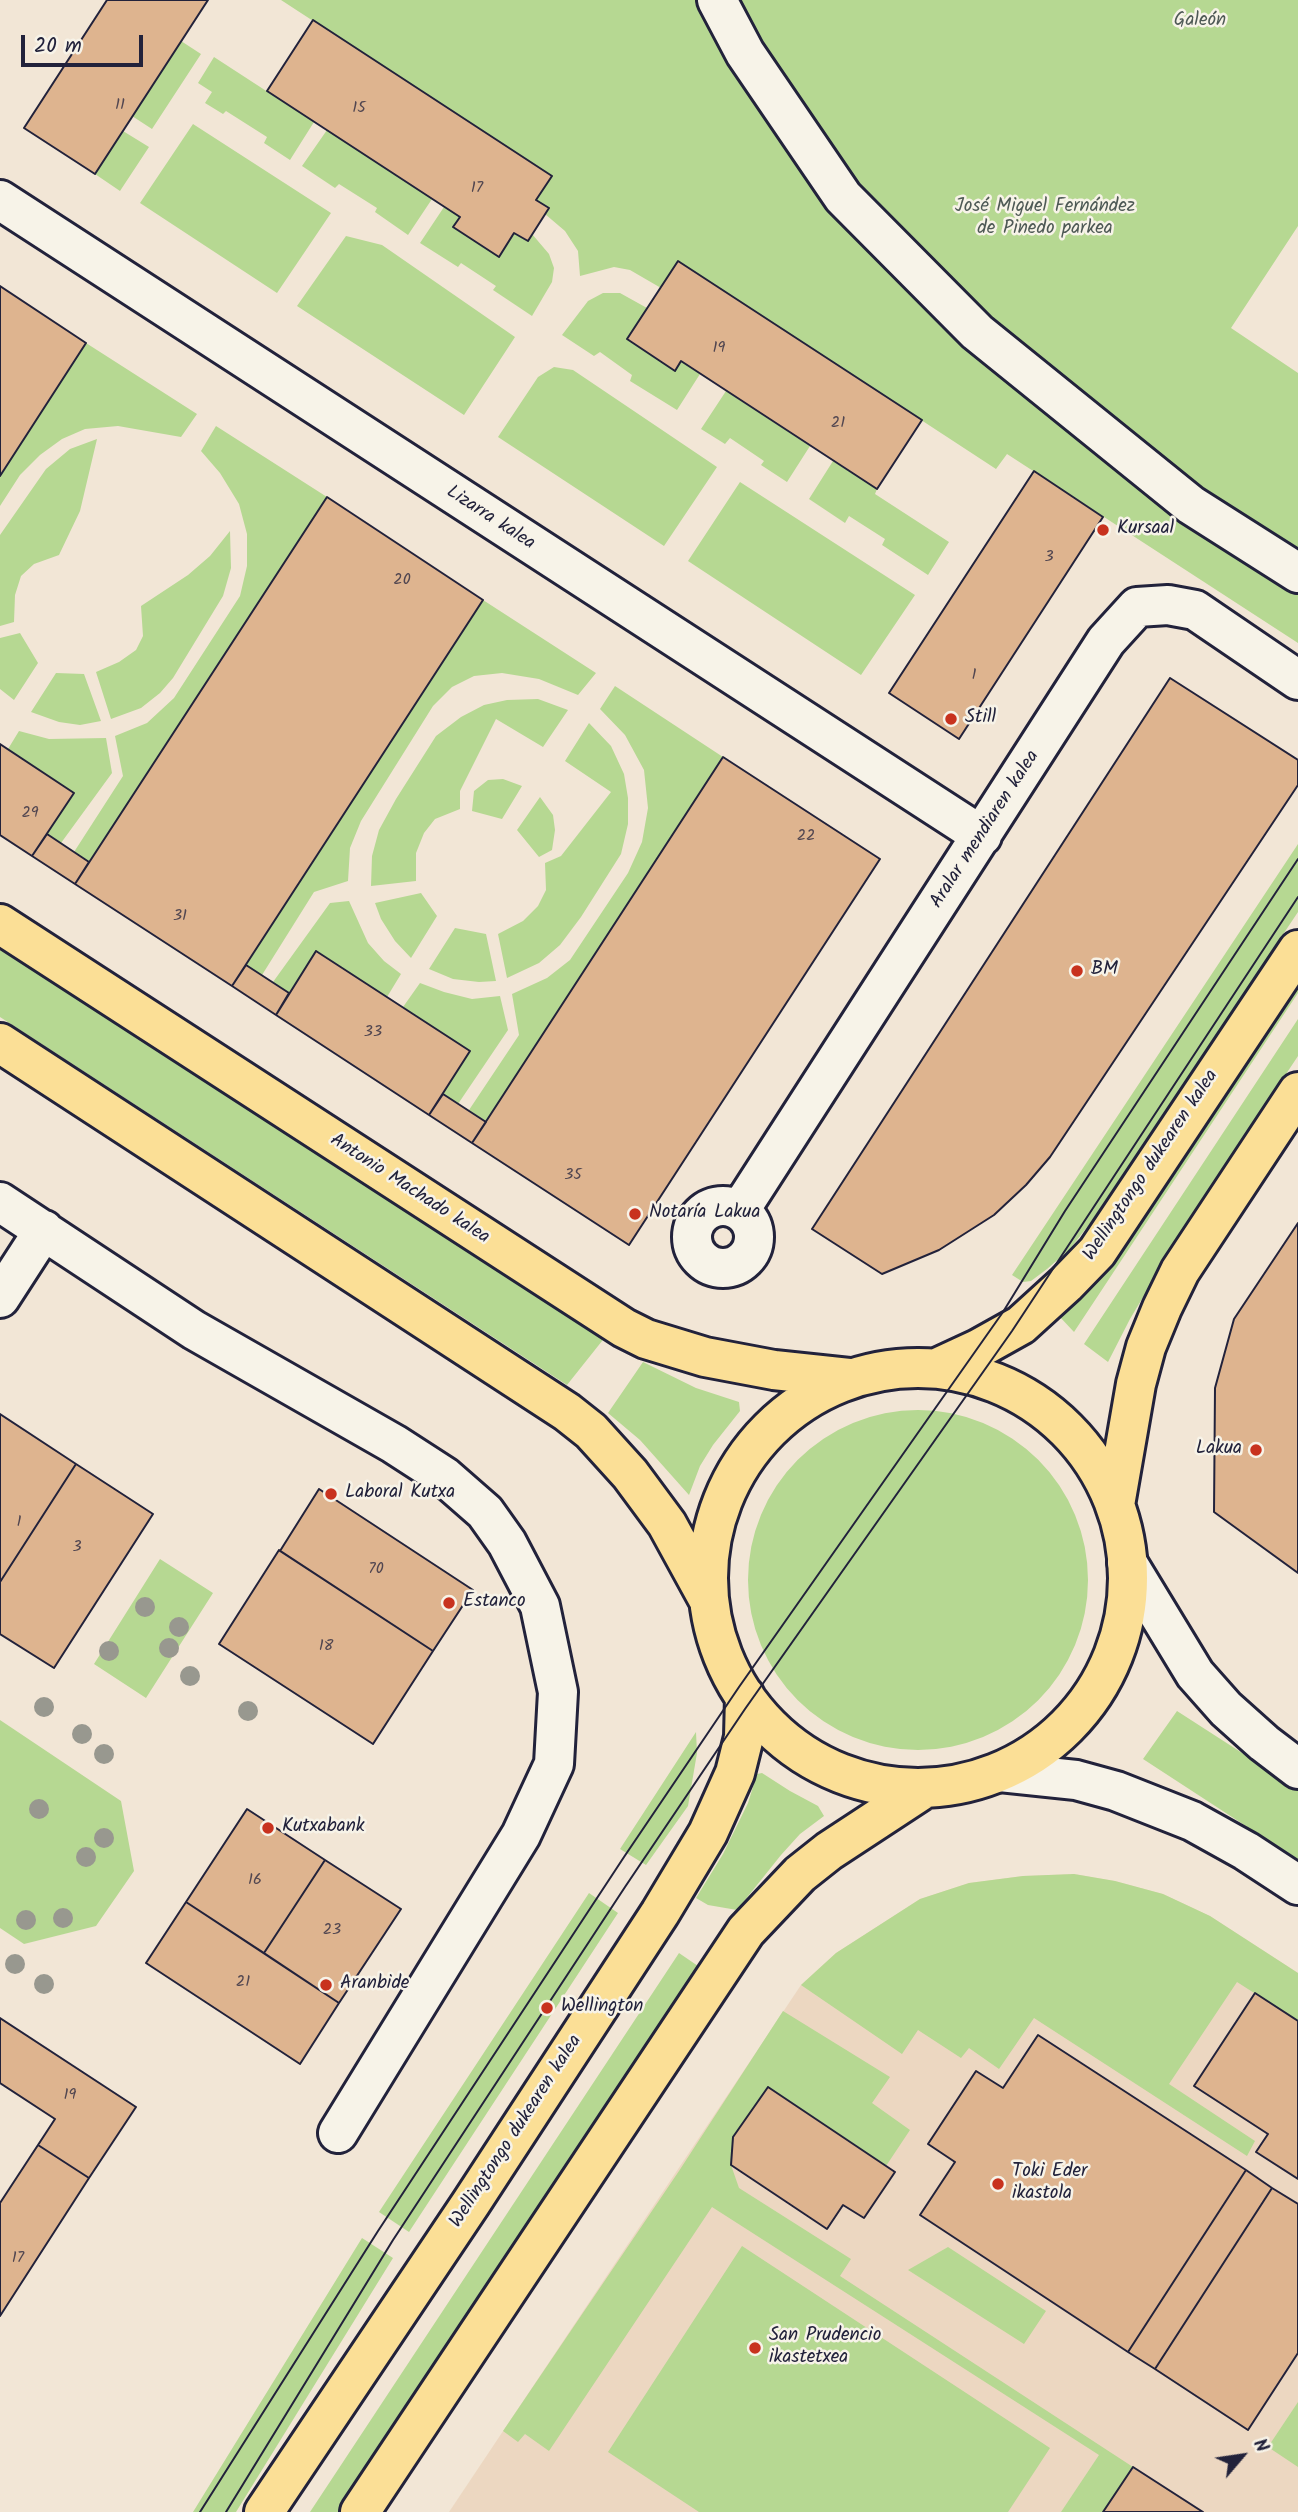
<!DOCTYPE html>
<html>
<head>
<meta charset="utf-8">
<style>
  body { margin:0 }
  #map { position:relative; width:1298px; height:2512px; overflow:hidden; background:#f2e6d6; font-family:Kalam,sans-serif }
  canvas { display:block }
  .north { position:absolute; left:1207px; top:2421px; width:70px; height:70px; -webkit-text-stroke:5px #f7f3e8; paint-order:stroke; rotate:61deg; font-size:19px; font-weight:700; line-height:28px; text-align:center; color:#22223b }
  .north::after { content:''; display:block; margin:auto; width:24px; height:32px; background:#22223b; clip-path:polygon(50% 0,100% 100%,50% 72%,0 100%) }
  .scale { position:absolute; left:21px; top:35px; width:122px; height:32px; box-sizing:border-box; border:4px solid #22223b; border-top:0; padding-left:9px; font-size:21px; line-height:24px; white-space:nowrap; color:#22223b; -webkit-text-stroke:5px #f7f3e8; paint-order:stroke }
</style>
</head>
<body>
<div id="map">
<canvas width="1298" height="2512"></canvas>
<div class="north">N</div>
<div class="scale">20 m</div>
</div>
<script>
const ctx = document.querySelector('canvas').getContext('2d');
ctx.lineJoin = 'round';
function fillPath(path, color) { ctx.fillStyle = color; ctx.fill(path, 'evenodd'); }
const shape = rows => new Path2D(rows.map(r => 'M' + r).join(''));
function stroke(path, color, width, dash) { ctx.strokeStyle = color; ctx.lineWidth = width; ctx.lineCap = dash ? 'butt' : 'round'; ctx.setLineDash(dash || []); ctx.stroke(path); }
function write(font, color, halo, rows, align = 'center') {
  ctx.font = font + ' Kalam,sans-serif'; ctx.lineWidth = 5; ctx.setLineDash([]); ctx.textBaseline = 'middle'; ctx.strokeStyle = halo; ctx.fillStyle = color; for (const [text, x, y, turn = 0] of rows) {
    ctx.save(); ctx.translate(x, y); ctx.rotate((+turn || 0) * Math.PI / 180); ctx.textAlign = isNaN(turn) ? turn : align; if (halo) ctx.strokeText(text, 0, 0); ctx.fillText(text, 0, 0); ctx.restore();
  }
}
const built = shape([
  [1074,1874,1115,1881,1163,1894,1210,1916,1298,1973,1298,2512,449,2512,801,1985,836,1953,920,1899,969,1883,1023,1876]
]);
const green = shape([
  [281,0,1298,0,1298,226,1231,328,1298,373,1298,643,1007,454,996,469,678,261,661,288,630,270,614,267,580,276,578,251,565,231,545,214,549,208,536,200,551,176],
  [181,41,201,54,152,129,132,116],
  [214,57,314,122,290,160,264,143,267,137,226,111,223,114,205,103,212,92,198,83],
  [193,124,331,213,277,293,140,203],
  [327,130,432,199,408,235,375,212,377,208,339,184,335,188,302,166],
  [123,131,149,147,120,191,95,174],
  [444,207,460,217,454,226,499,257,514,233,527,241,532,234,549,254,554,268,552,282,532,316,493,290,496,286,461,263,458,267,420,243],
  [346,236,382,245,515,337,464,415,297,306],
  [603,293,620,293,647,308,628,340,675,371,681,361,700,374,677,410,630,381,632,375,600,352,594,356,562,335,588,301],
  [86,343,197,414,181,437,118,426,85,429,62,439,40,455,20,475,0,506,0,476],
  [554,367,573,370,717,467,664,546,498,437,538,377],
  [726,391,810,446,787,482,761,465,764,461,730,438,725,444,701,429],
  [216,426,327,497,89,862,74,852,123,776,115,736,147,723,174,698,240,596,247,566,247,534,239,504,220,473,201,451],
  [97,439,80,511,59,555,34,564,21,576,15,595,14,622,0,626,0,535,46,469,70,449],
  [833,461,877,489,875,494,949,542,928,575,882,545,885,539,849,516,845,523,809,499],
  [740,482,915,595,861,675,688,561],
  [230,531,231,568,223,596,173,678,160,693,141,708,111,719,96,672,119,662,136,650,143,636,141,606,188,575,210,556],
  [483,600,596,673,578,695,539,679,502,673,474,676,452,687,433,706,361,821,350,848,348,881,314,892,262,975,246,965],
  [20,633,38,663,14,700,0,689,0,638],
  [56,673,84,674,101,721,80,725,59,722,31,712],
  [615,686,723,757,486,1122,469,1110,519,1035,512,994,547,978,570,960,628,873,642,842,648,808,644,770,625,735,600,709],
  [538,699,568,710,543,747,496,719,460,791,460,809,435,819,424,833,416,853,416,881,371,886,372,856,379,830,396,799,436,736,461,717,484,705,507,700],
  [589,723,611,746,624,774,628,798,628,824,621,854,581,917,560,945,539,963,507,978,498,934,523,921,538,906,546,890,545,863,561,856,611,792,565,761],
  [19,731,49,739,106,738,112,773,61,843,47,834,74,793,8,749],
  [503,779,522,786,502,819,472,811,474,791,488,780],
  [540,797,553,815,555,830,552,850,539,857,517,830],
  [1298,844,1298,912,1091,1222,1070,1249,1047,1269,1031,1281,1023,1282,1012,1275],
  [421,893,437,916,411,958,395,941,381,919,375,903],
  [349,901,368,943,384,961,401,974,387,997,317,951,289,993,273,982,330,903],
  [455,928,486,934,496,981,479,982,453,979,429,969],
  [0,944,606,1336,567,1385,0,1017],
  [420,983,444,992,472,999,500,996,508,1030,458,1104,443,1094,470,1051,403,1007],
  [1298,985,1298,993,1074,1332,1059,1316,1091,1286,1142,1221],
  [1298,1019,1298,1056,1189,1220,1130,1319,1108,1362,1084,1344],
  [643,1362,696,1388,739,1402,740,1411,713,1445,700,1466,689,1495,640,1440,608,1413],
  '748 1580a170 170 0 1 1 340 0a170 170 0 1 1-340 0Z',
  [160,1559,213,1593,146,1698,94,1664],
  [1177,1711,1298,1789,1298,1860,1143,1759],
  [0,1720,121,1801,134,1871,96,1926,24,1944,0,1928],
  [696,1732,697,1753,688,1806,646,1865,620,1849],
  [762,1773,790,1791,818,1806,824,1816,800,1834,781,1855,737,1910,708,1905,696,1898,723,1854,748,1803,757,1774],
  [1074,1874,1115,1881,1163,1894,1210,1916,1298,1973,1298,2021,1237,1982,1169,2084,1255,2141,1247,2156,1034,2018,999,2069,969,2048,961,2058,918,2030,902,2054,801,1985,836,1953,920,1899,969,1883,1023,1876],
  [589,1893,618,1913,409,2232,379,2212],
  [679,1953,698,1966,341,2512,310,2512],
  [783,2011,890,2077,872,2103,910,2130,886,2166,768,2087,733,2137,731,2165,739,2188,851,2259,840,2276,1133,2467,1103,2512,1061,2512,1099,2455,712,2207,549,2451,525,2434,518,2442,503,2431,679,2171],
  [362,2238,393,2258,236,2512,193,2512],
  [742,2246,1050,2448,1008,2512,699,2512,608,2452],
  [948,2247,1046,2311,1024,2344,908,2270],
  [1298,2402,1298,2467,1268,2447]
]);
const building = shape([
  [107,0,208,0,95,174,24,128,107,0],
  [313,20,552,176,536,200,549,208,528,241,514,233,499,257,453,227,460,217,267,91,313,20],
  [678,261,922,420,877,489,681,361,675,371,627,339,678,261],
  [0,286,86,343,0,476,0,286],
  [1034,471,1103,517,959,739,889,693,1034,471],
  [327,497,483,600,232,986,75,884,327,497],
  [1170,678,1298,760,1298,785,1050,1157,1026,1185,994,1215,939,1250,882,1274,812,1229,1170,678],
  [0,744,74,793,32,856,0,835,0,744],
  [723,757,880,859,629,1245,472,1143,723,757],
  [47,834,89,862,75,884,32,856,47,834],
  [316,951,470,1051,429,1115,276,1015,316,951],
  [246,965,289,993,276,1015,232,986,246,965],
  [443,1094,486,1122,472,1143,429,1115,443,1094],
  [1298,1223,1298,1573,1214,1512,1215,1388,1234,1319,1298,1223],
  [0,1414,76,1464,0,1582,0,1414],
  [76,1464,153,1514,54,1668,0,1634,0,1582,76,1464],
  [319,1489,473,1590,433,1651,280,1551,319,1489],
  [279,1550,433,1651,373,1744,219,1644,279,1550],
  [247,1809,325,1860,264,1953,186,1902,247,1809],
  [325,1860,401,1909,339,2003,264,1953,325,1860],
  [186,1902,339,2003,300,2064,146,1963,186,1902],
  [1255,1993,1298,2021,1298,2179,1256,2152,1268,2134,1194,2086,1255,1993],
  [0,2018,136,2107,89,2178,38,2145,55,2119,0,2083,0,2018],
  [1038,2035,1246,2170,1128,2352,920,2215,955,2162,928,2144,976,2071,1003,2088,1038,2035],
  [768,2087,895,2172,864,2218,843,2205,827,2229,731,2165,733,2137,768,2087],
  [38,2145,89,2178,0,2316,0,2203,38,2145],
  [1246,2170,1272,2188,1155,2369,1128,2352,1246,2170],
  [1272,2188,1298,2204,1298,2353,1248,2430,1155,2369,1272,2188],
  [1133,2467,1203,2512,1103,2512,1133,2467]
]);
const minor = shape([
  [717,0,745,53,843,197,977,332,1191,505,1298,573],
  [0,200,982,836],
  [0,1202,194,1330,394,1444,445,1477,485,1512,507,1543,540,1606,558,1692,554,1764,521,1835,338,2133],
  '692 1237a31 31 0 1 1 62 0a31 31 0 1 1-62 0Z',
  [740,1210,1106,641,1137,607,1168,605,1195,610,1298,680],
  [0,1298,44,1230],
  [1127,1562,1195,1674,1226,1709,1264,1743,1298,1769],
  [1000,1772,1076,1780,1116,1791,1192,1821,1246,1851,1298,1885]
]);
const major = shape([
  [0,924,624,1328,646,1339,705,1357,774,1370,849,1378],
  [0,1043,567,1412,591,1431,630,1474,667,1524,707,1597],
  [937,1368,978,1349,1021,1325,1066,1284,1097,1252,1298,950],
  '708 1578a210 210 0 1 1 420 0a210 210 0 1 1-420 0Z',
  [1115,1505,1136,1384,1146,1347,1162,1308,1180,1271,1298,1092],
  [264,2512,471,2203,660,1913,708,1833,735,1773,744,1737,745,1696],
  [360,2512,746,1931,800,1874,829,1851,925,1788]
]);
const tram = shape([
  [200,2512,378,2231,624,1857,739,1687,1003,1312,1065,1211,1298,859],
  [226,2512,393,2240,625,1887,745,1709,1012,1331,1298,897]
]);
const trees = [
  [145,1607],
  [179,1627],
  [169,1648],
  [109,1651],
  [190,1676],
  [44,1707],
  [248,1711],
  [82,1734],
  [104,1754],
  [39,1809],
  [104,1838],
  [86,1857],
  [63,1918],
  [26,1920],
  [15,1964],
  [44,1984]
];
const markers = [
  [1103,530,7,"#c8321e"],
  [951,719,7,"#c8321e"],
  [1077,971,7,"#c8321e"],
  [635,1214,7,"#c8321e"],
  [1256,1450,7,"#c8321e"],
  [331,1494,7,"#c8321e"],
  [449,1603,7,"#c8321e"],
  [268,1828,7,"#c8321e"],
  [326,1985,7,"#c8321e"],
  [547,2008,7,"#c8321e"],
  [998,2184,7,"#c8321e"],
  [755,2348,7,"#c8321e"]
];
const numberNames = [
  ["11",120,106],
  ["15",359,109],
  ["17",477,189],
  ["19",719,349],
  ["21",838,424],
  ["3",1049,558],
  ["20",402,581],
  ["1",974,676],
  ["29",30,814],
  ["22",806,837],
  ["31",180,917],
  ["33",373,1033],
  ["35",573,1176],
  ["1",19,1523],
  ["3",77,1548],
  ["70",376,1570],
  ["18",326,1647],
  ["16",255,1881],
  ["23",332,1931],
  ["21",243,1983],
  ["19",70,2096],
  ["17",18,2259]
];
const parkNames = [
  ["Galeón",1200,22],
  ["José Miguel Fernández",1045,208],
  ["de Pinedo parkea",1045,230]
];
const streetNames = [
  ["Lizarra kalea",490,519,33],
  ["Aralar mendiaren kalea",986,830,-57],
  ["Wellingtongo dukearen kalea",1152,1166,-56],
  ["Antonio Machado kalea",409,1190,33],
  ["Wellingtongo dukearen kalea",517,2132,-57]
];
const poiNames = [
  ["Kursaal",1117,530],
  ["Still",965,719],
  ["BM",1091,971],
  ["Notaría Lakua",649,1214],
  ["Lakua",1242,1450,"right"],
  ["Laboral Kutxa",345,1494],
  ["Estanco",463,1603],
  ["Kutxabank",282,1828],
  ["Aranbide",340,1985],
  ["Wellington",561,2008],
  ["Toki Eder",1012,2173],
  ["ikastola",1012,2195],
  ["San Prudencio",769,2337],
  ["ikastetxea",769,2359]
];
fillPath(built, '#ecd7c1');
fillPath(green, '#b6d892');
fillPath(building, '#deb48f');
stroke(building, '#22223b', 2);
stroke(minor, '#22223b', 44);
stroke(major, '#22223b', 44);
stroke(minor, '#f7f3e8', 38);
stroke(major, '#fbdf96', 38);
stroke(tram, '#22223b', 2);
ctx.fillStyle = '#98988f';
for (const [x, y] of trees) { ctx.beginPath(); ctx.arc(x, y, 10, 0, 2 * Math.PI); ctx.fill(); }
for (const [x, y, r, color] of markers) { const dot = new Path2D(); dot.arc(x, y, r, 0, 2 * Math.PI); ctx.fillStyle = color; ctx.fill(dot); stroke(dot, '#f7f3e8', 2.5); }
write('16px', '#514650', null, numberNames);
write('19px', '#4e5955', '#f7f3e8', parkNames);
write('19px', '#22223b', '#f7f3e8', streetNames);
write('19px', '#22223b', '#f7f3e8', poiNames, 'left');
</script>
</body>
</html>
